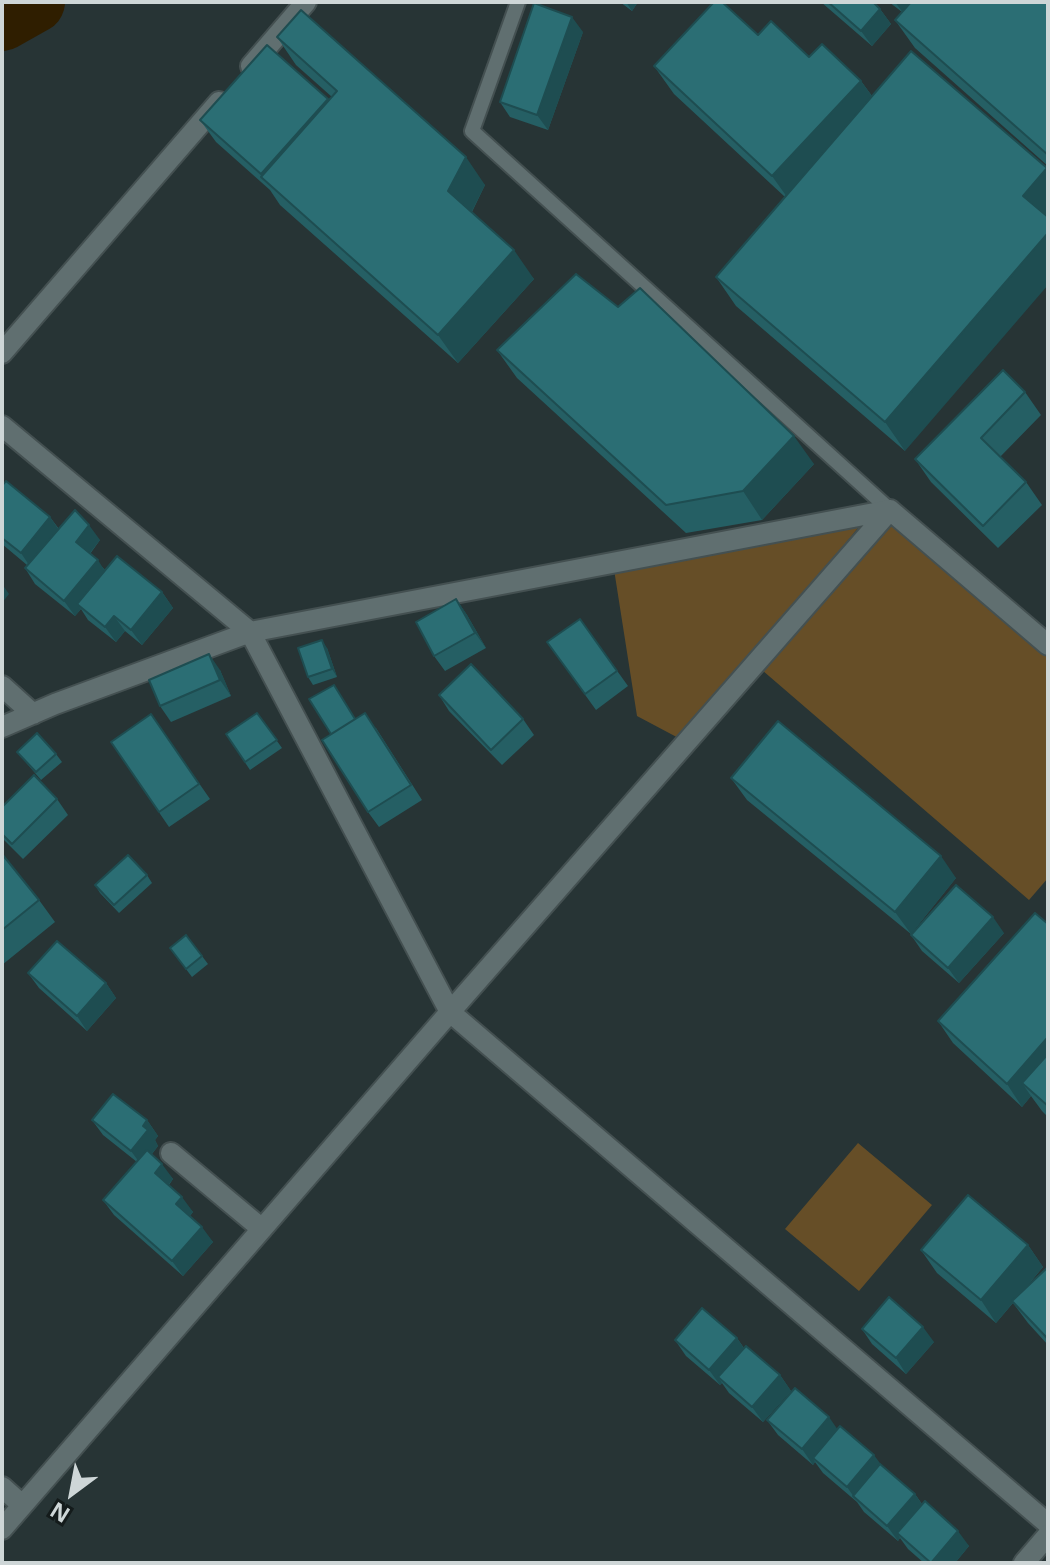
<!DOCTYPE html>
<html>
<head>
<meta charset="utf-8">
<style>
  body { margin:0 }
  #map { position:relative; width:1050px; height:1565px; overflow:hidden; background:#273435; font-family:"Noto Sans",sans-serif }
  canvas { display:block }
  .frame { position:absolute; inset:0; border:4px solid #ced6d7; pointer-events:none }
  .north { position:absolute; left:32px; top:1453px; width:80px; height:80px; -webkit-text-stroke:6px #141b1b; paint-order:stroke; rotate:212deg; font-size:22px; font-weight:700; line-height:32px; text-align:center; color:#ced6d7 }
  .north::after { content:''; display:block; margin:auto; width:28px; height:36px; background:#ced6d7; clip-path:polygon(50% 0,100% 100%,50% 72%,0 100%) }
</style>
</head>
<body>
<div id="map">
<canvas width="1050" height="1565"></canvas>
<div class="frame"></div>
<div class="north">N</div>
</div>
<script>
const ctx = document.querySelector('canvas').getContext('2d');
ctx.lineJoin = 'round';
function fillPath(path, color) { ctx.fillStyle = color; ctx.fill(path, 'evenodd'); }
const shape = rows => new Path2D(rows.map(r => 'M' + r).join(''));
function stroke(path, color, width, dash) { ctx.strokeStyle = color; ctx.lineWidth = width; ctx.lineCap = dash ? 'butt' : 'round'; ctx.setLineDash(dash || []); ctx.stroke(path); }
const green = shape([
  [890,510,1048,645,1048,878,1029,900,755,664],
  [870,513,686,742,637,716,613,563],
  [858,1143,932,1205,859,1291,785,1229]
]);
const river = shape([
  [2,20,34,2]
]);
const service = shape([
  [518,2,472,131,890,510]
]);
const minor = shape([
  [251,66,306,2],
  [2,353,219,102],
  [2,426,250,632,450,1012,1048,1524],
  [890,510,1048,645],
  [2,686,33,714],
  [2,727,55,704,250,632,890,510],
  [171,1153,262,1229],
  [2,1487,22,1505],
  [2,1529,450,1012,890,510]
]);
const tertiary = shape([
  [1024,1563,1048,1535]
]);
const wall = shape([
  [620,2,638,2,632,11],
  [821,2,873,2,880,9,891,24,872,46],
  [889,2,1048,2,1048,166,915,48,895,20,902,12],
  [583,32,548,130,510,117,500,102],
  [758,35,861,81,872,96,905,451,736,306,716,277,785,197,674,94,654,66],
  [277,37,485,185,472,212,534,279,458,363,280,205,270,190,216,142,200,120,328,99,329,101,332,97,296,65],
  [497,350,814,464,762,520,686,533,517,378],
  [1025,392,1041,415,1000,457,1026,482,1042,505,998,548,931,482,915,459],
  [2,486,50,517,59,529,100,540,90,554,105,570,162,592,173,608,142,645,125,631,116,642,88,620,81,609,75,616,35,584,25,568,27,565,2,544],
  [456,599,467,615,486,648,445,671,434,656],
  [580,619,628,686,596,710,547,642],
  [327,648,337,677,313,685,308,677],
  [220,670,231,696,171,722,160,706],
  [334,685,355,719,376,728,422,800,379,827,368,812,331,734],
  [439,695,523,719,534,735,502,765,449,711],
  [257,713,282,748,250,770,226,734],
  [151,714,210,799,169,827,111,742],
  [17,752,56,754,62,762,41,780],
  [731,778,956,878,911,934,747,800],
  [57,799,68,815,23,859,2,838,2,807],
  [2,854,39,900,55,922,2,965],
  [147,875,152,883,119,913,100,893,95,885],
  [1048,924,1048,1117,1042,1111,1031,1096,1022,1107,953,1043,938,1021],
  [1004,933,959,983,922,951,911,935],
  [170,948,202,956,208,964,192,977],
  [28,973,106,983,116,998,87,1031,39,988],
  [92,1120,147,1120,158,1136,155,1140,158,1146,152,1154,173,1179,169,1185,193,1212,190,1216,213,1242,183,1276,114,1215,103,1200,137,1162,103,1135],
  [1028,1245,1043,1267,1024,1290,1048,1267,1048,1345,1028,1323,1013,1303,996,1323,937,1273,921,1250],
  [862,1329,934,1342,906,1374,872,1344],
  [737,1338,744,1348,780,1375,791,1391,763,1422,729,1393,722,1383,720,1385,686,1356,675,1340],
  [767,1420,837,1429,915,1494,922,1504,969,1546,955,1563,924,1563,908,1549,900,1538,898,1541,864,1512,857,1502,823,1473,815,1462,813,1465,778,1435]
]);
const shadedWall = shape([
  [626,2,638,2,632,11],
  [895,2,912,2,903,13],
  [880,9,891,24,872,46,861,31],
  [572,17,583,32,548,130,537,115],
  [861,81,881,109,792,204,772,176],
  [328,99,343,121,268,183,261,174],
  [466,157,485,185,468,219,448,191],
  [1047,168,1048,169,1048,219,1023,196],
  [1048,233,1048,285,905,451,885,422],
  [514,250,534,279,458,363,438,335],
  [794,436,814,464,762,520,743,491],
  [50,517,61,533,31,568,21,553],
  [89,525,100,540,86,558,76,542],
  [98,560,108,576,77,604,81,609,75,616,64,601],
  [2,584,9,594,2,603],
  [162,592,173,608,142,645,131,630],
  [456,599,467,615,486,648,475,633],
  [114,616,125,631,116,642,105,627],
  [322,640,327,648,337,677,332,669],
  [209,654,220,670,231,696,220,680],
  [941,856,956,878,911,934,895,912],
  [993,917,1004,933,959,983,948,968],
  [106,983,116,998,87,1031,77,1016],
  [1048,1037,1048,1077,1022,1083,1031,1096,1022,1107,1007,1084],
  [147,1120,158,1136,155,1140,158,1146,142,1166,131,1151,143,1126],
  [162,1164,173,1179,166,1188,155,1173],
  [182,1197,193,1212,187,1219,176,1204],
  [202,1227,213,1242,183,1276,172,1261],
  [1028,1245,1043,1267,996,1323,981,1300],
  [923,1327,934,1342,906,1374,896,1358],
  [737,1338,747,1353,718,1377,722,1383,720,1385,709,1370],
  [780,1375,791,1391,763,1422,752,1407],
  [829,1417,840,1433,813,1458,815,1462,813,1465,802,1449],
  [874,1455,885,1470,854,1497,847,1487],
  [915,1494,925,1509,897,1533,900,1538,898,1541,887,1526],
  [958,1531,969,1546,955,1563,931,1563]
]);
const building = shape([
  [714,2,722,2,758,35,771,21,809,57,822,44,861,81,772,176,654,66,714,2],
  [828,2,873,2,880,9,861,31,828,2],
  [911,2,1048,2,1048,155,895,20,911,2],
  [534,3,572,17,537,115,500,102,534,3],
  [301,10,466,157,448,191,514,250,438,335,261,177,337,91,277,37,301,10],
  [267,45,328,99,261,174,200,120,267,45],
  [911,51,1047,168,1023,196,1048,217,1048,233,885,422,716,277,911,51],
  [576,274,618,307,640,288,794,436,743,491,666,505,497,350,576,274],
  [1003,370,1025,392,981,438,1026,482,983,526,915,459,1003,370],
  [6,481,50,517,21,553,2,538,2,486,6,481],
  [75,510,89,525,76,542,98,560,64,601,25,568,75,510],
  [117,556,162,592,131,630,114,616,105,627,77,604,117,556],
  [456,599,475,633,434,656,416,622,456,599],
  [580,619,617,671,585,694,547,642,580,619],
  [322,640,332,669,308,677,298,648,322,640],
  [209,654,220,680,160,706,149,680,209,654],
  [471,664,523,719,491,750,439,695,471,664],
  [334,685,355,719,331,734,309,699,334,685],
  [257,713,277,740,245,762,226,734,257,713],
  [365,713,411,785,368,812,322,740,365,713],
  [151,714,199,784,159,812,111,742,151,714],
  [778,721,941,856,895,912,731,778,778,721],
  [37,733,56,754,36,772,17,752,37,733],
  [34,775,57,799,12,844,2,834,2,807,34,775],
  [2,854,39,900,2,930,2,854],
  [128,855,147,875,114,905,95,885,128,855],
  [956,885,993,917,948,968,911,935,956,885],
  [1035,913,1048,924,1048,1037,1007,1084,938,1021,1035,913],
  [186,935,202,956,186,969,170,948,186,935],
  [57,941,106,983,77,1016,28,973,57,941],
  [1048,1054,1048,1106,1022,1083,1048,1054],
  [113,1094,147,1120,143,1126,148,1130,131,1151,92,1120,113,1094],
  [147,1150,162,1164,155,1173,182,1197,176,1204,202,1227,172,1261,103,1200,147,1150],
  [968,1195,1028,1245,981,1300,921,1250,968,1195],
  [1048,1267,1048,1339,1012,1301,1048,1267],
  [889,1297,923,1327,896,1358,862,1329,889,1297],
  [702,1308,737,1338,709,1370,675,1340,702,1308],
  [746,1346,780,1375,752,1407,718,1377,746,1346],
  [795,1388,829,1417,802,1449,767,1420,795,1388],
  [840,1426,874,1455,847,1487,813,1458,840,1426],
  [880,1464,915,1494,887,1526,853,1496,880,1464],
  [925,1501,958,1531,931,1563,897,1533,925,1501]
]);
fillPath(green, '#664e27');
stroke(river, '#2f1e00', 62);
stroke(service, '#445051', 18);
stroke(minor, '#445051', 24);
stroke(tertiary, '#445051', 24);
stroke(service, '#606f70', 14);
stroke(minor, '#606f70', 20);
stroke(tertiary, '#606f70', 20);
fillPath(wall, '#255f64');
fillPath(shadedWall, '#1e4d51');
fillPath(building, '#2b6e74');
stroke(building, '#1e4d51', 2);
</script>
</body>
</html>
